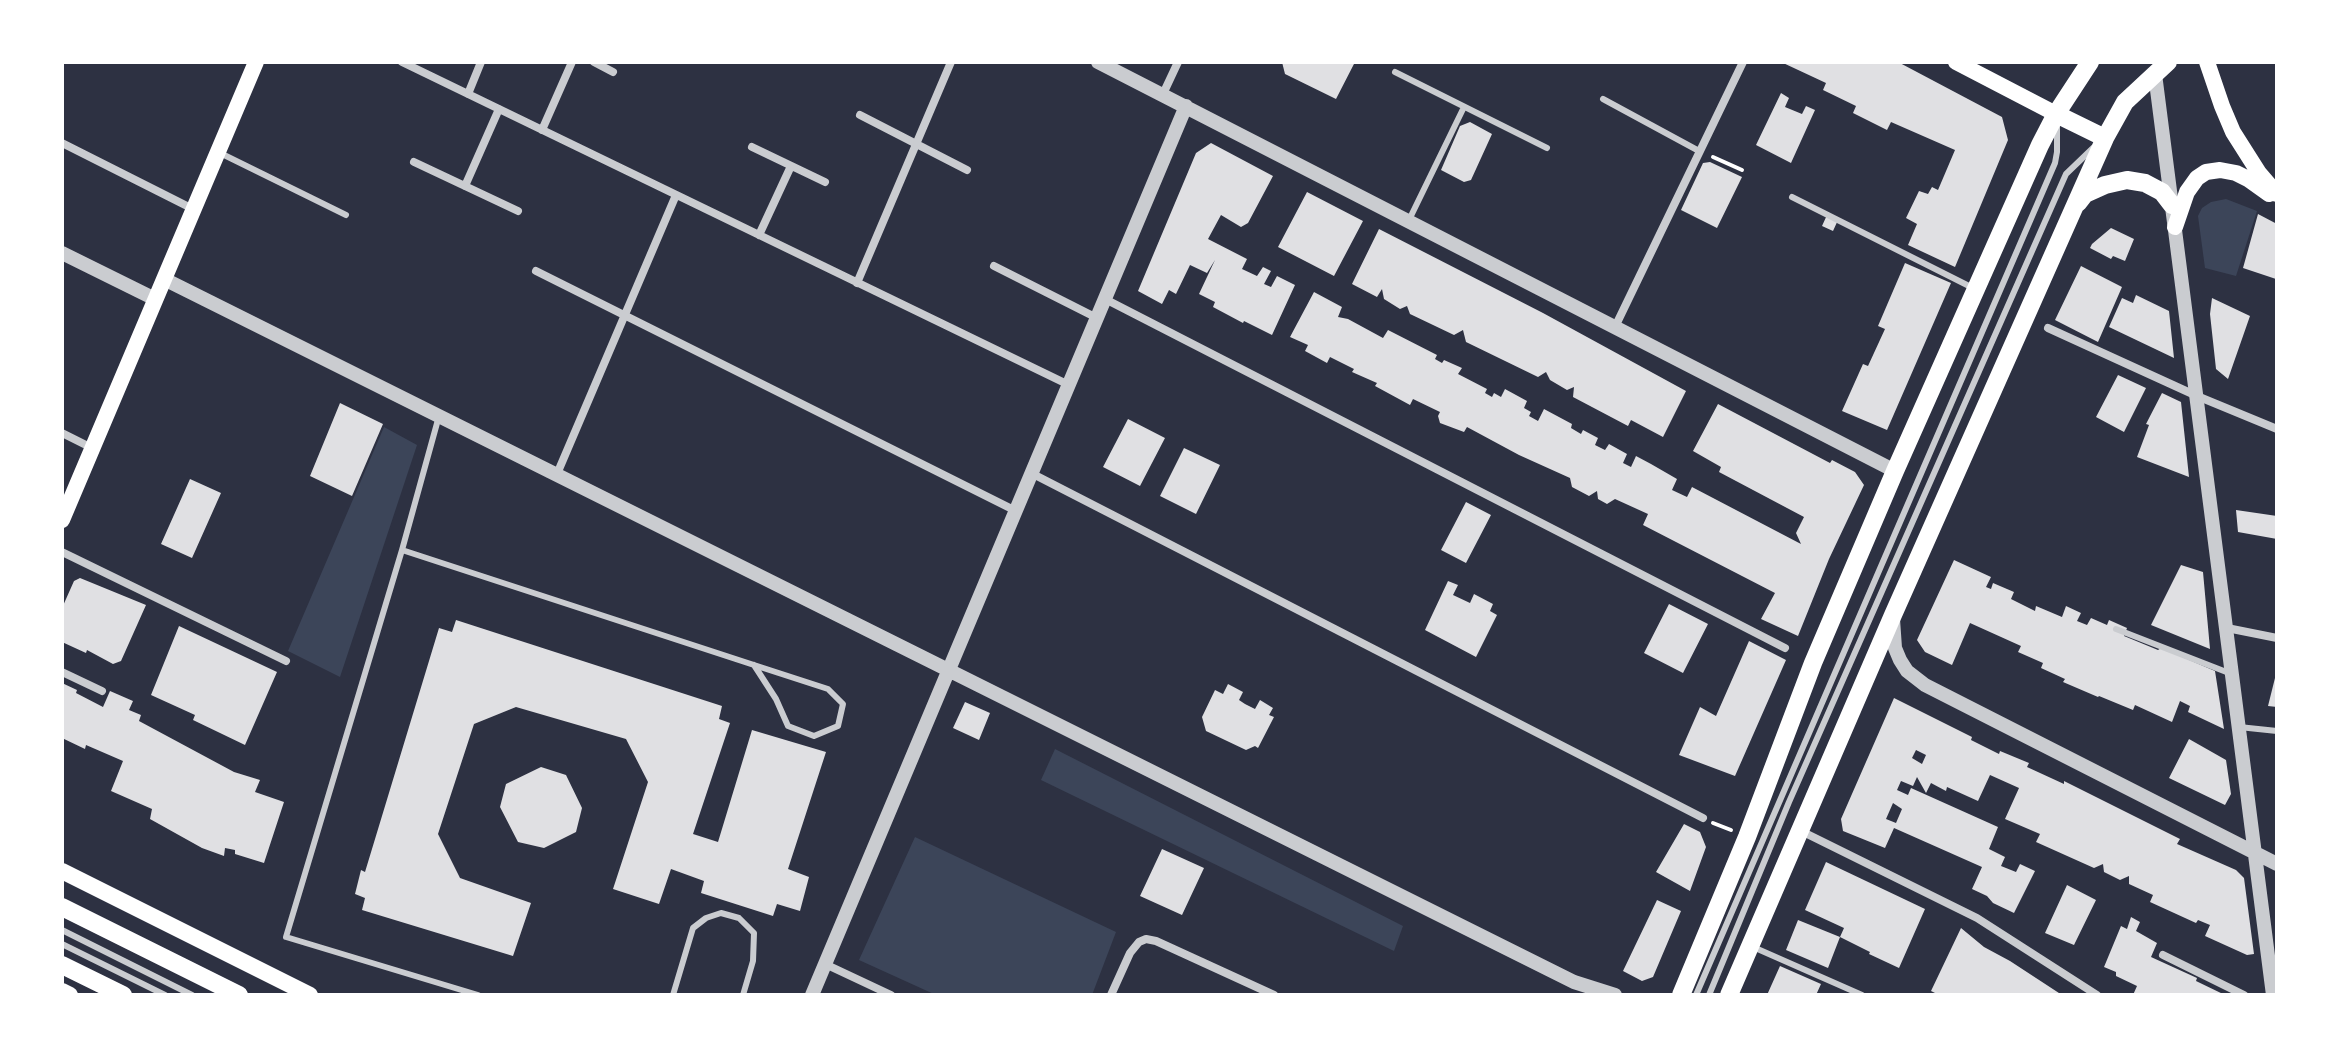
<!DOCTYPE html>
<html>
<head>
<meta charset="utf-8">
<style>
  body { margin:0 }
  #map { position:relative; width:2339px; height:1057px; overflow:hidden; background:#2d3142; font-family:"Times New Roman",serif }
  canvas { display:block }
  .frame { position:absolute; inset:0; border:64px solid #fff; pointer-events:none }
</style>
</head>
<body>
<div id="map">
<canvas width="2339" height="1057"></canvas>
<div class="frame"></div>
</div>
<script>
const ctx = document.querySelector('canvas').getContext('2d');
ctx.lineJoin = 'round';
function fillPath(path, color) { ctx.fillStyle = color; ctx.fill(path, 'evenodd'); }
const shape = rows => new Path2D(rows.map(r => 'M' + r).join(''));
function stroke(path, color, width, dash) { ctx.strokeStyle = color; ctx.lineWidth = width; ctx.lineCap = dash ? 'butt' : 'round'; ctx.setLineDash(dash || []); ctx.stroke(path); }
const green = shape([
  [2226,199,2257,211,2236,276,2205,268,2198,216,2202,208,2211,202],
  [384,427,417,445,340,677,288,651],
  [1055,749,1403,926,1394,951,1041,780],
  [915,837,1116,932,1092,995,936,995,859,960]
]);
const building = shape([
  [1282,62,1355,62,1336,99,1285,74],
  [1781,62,1898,62,2002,117,2008,140,1955,267,1908,245,1917,224,1906,218,1919,191,1928,194,1932,187,1938,190,1955,150,1891,122,1887,130,1853,113,1856,106,1823,90,1826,83],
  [1781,93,1789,98,1785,107,1802,114,1806,106,1815,110,1791,163,1756,145],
  [1470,122,1492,134,1471,180,1464,182,1441,170,1460,126],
  [1211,143,1273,176,1248,223,1241,227,1221,215,1208,239,1247,259,1242,269,1257,276,1263,267,1271,271,1264,284,1271,287,1277,276,1295,285,1272,335,1244,321,1243,323,1213,307,1215,302,1199,294,1215,260,1207,273,1190,265,1176,294,1169,290,1162,304,1138,291,1196,153],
  [1710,162,1742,177,1717,228,1681,210,1703,163],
  [1307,192,1363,221,1334,276,1278,247],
  [2258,214,2277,224,2276,279,2243,268],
  [1827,215,1838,220,1833,231,1822,226],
  [2111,228,2134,239,2125,261,2113,256,2111,259,2090,248,2092,244],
  [1379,229,1543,313,1686,391,1663,437,1631,420,1628,426,1573,397,1574,387,1567,390,1550,380,1546,372,1538,377,1466,342,1463,330,1454,335,1410,314,1407,306,1400,309,1384,299,1382,289,1377,297,1352,284],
  [1905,263,1951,283,1887,430,1842,411,1863,364,1868,366,1885,329,1878,326],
  [2081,266,2122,287,2098,342,2055,320],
  [1314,292,1342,307,1338,317,1348,319,1383,338,1388,330,1437,355,1435,359,1442,363,1444,360,1462,368,1458,374,1487,389,1485,393,1492,397,1494,393,1501,397,1505,389,1527,401,1524,408,1531,412,1529,416,1538,421,1544,409,1572,424,1571,428,1581,434,1583,430,1598,438,1595,445,1605,450,1609,444,1627,454,1623,463,1631,467,1636,456,1651,464,1677,479,1672,490,1687,497,1692,487,1801,544,1796,533,1804,517,1719,472,1721,467,1693,451,1718,404,1830,463,1832,460,1855,472,1864,485,1829,559,1798,636,1761,619,1775,593,1643,525,1648,514,1615,499,1607,504,1598,499,1597,491,1589,496,1572,487,1570,478,1519,455,1467,427,1464,432,1440,423,1438,416,1440,412,1413,399,1410,405,1375,386,1377,383,1352,372,1354,369,1330,357,1327,363,1305,351,1308,345,1290,337],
  [2136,295,2169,311,2174,358,2109,327,2122,298,2133,303],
  [2212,298,2250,316,2228,379,2216,369,2210,314],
  [2118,375,2146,388,2124,432,2096,417],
  [2162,393,2181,402,2189,477,2137,457,2149,425,2146,424],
  [340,403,383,424,352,496,310,476],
  [1128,419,1165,438,1140,486,1103,467],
  [1184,448,1220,465,1196,514,1160,496],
  [190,479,221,493,192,558,161,544],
  [1466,502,1491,515,1466,563,1441,550],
  [2236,510,2277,516,2277,539,2238,532],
  [1954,560,1991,577,1986,587,1991,589,1993,583,2014,592,2011,599,2035,611,2036,606,2062,617,2066,606,2081,613,2077,621,2087,625,2091,618,2107,625,2109,620,2127,628,2124,636,2158,650,2161,648,2215,671,2224,729,2188,712,2190,706,2180,701,2172,722,2135,705,2133,710,2099,696,2098,697,2063,682,2065,679,2041,668,2043,663,2018,652,2021,646,1970,623,1952,665,1925,652,1917,640],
  [2181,565,2203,572,2210,649,2151,625],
  [80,578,146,605,121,661,113,664,87,650,86,653,62,642,62,608,74,581],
  [1448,581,1458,585,1453,595,1470,603,1474,594,1493,604,1490,611,1497,615,1476,657,1425,630],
  [1669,604,1708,624,1683,673,1644,653],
  [456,620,722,706,719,719,730,723,693,834,718,842,752,730,826,752,788,869,809,877,800,911,777,904,773,916,701,893,704,881,671,869,659,904,613,889,648,782,626,739,516,707,474,724,438,834,460,878,531,903,513,956,362,910,365,898,355,894,361,870,365,872,439,628,452,632],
  [179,626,277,672,245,745,193,720,195,715,151,695],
  [1749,641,1786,660,1735,776,1679,755,1700,707,1716,716],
  [2276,674,2277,674,2277,707,2268,706],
  [62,683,77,690,76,693,103,707,110,691,133,701,129,710,141,715,139,721,234,772,260,780,255,792,284,802,264,863,235,854,235,850,225,848,224,856,202,848,150,819,152,809,111,791,123,761,86,745,85,749,62,738],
  [1228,684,1243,692,1239,700,1245,704,1255,709,1260,700,1273,708,1269,715,1274,717,1258,748,1255,746,1246,750,1206,731,1202,717,1215,690,1223,694],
  [1894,698,1972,737,1971,740,1999,754,2000,751,2029,763,2027,767,2064,784,2064,781,2180,839,2177,844,2236,870,2244,878,2254,954,2247,955,2205,936,2210,925,2198,920,2196,923,2150,902,2153,895,2129,884,2129,876,2120,880,2104,872,2103,864,2094,868,2036,842,2040,834,2005,819,2019,788,1990,775,1978,801,1947,787,1946,791,1931,783,1926,793,1917,777,1913,786,1901,781,1897,790,1908,795,1911,788,1998,827,1989,849,2005,857,2001,866,2016,872,2020,864,2035,871,2014,913,1993,903,1987,896,1972,889,1982,867,1894,828,1885,848,1843,831,1841,819],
  [1916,750,1926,755,1922,764,1912,758],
  [1893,803,1902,809,1896,823,1886,819],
  [965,702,990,713,979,740,953,728],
  [2189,739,2226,760,2231,794,2225,805,2169,778],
  [541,767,566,775,582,808,576,832,544,848,518,842,500,807,506,784],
  [1684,824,1700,832,1706,847,1690,891,1656,872],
  [1162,849,1204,868,1182,915,1140,896],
  [1826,862,1925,909,1899,968,1869,954,1870,952,1840,937,1844,928,1805,910],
  [2067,885,2096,900,2074,945,2045,933],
  [1657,900,1681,911,1653,977,1642,981,1623,971],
  [2131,917,2140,922,2136,931,2157,943,2151,957,2197,978,2196,981,2225,995,2133,995,2137,986,2116,976,2116,972,2104,967,2121,926,2127,929],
  [1798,920,1840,937,1828,968,1786,950],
  [1961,928,1984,947,2010,961,2062,995,1939,995,1931,991],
  [1780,966,1821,984,1816,995,1767,995]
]);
const path = shape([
  [1713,157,1742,170],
  [1713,823,1731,830]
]);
const service = shape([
  [1395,72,1547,148],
  [1603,99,1699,151],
  [218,152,346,215],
  [1792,197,1973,288],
  [1409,220,1464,107],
  [439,416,402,550,286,937,478,995],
  [402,550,754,665,828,689,843,704,838,726,814,736,788,726,776,699,754,665],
  [2116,629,2229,673],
  [2239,727,2277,731],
  [62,930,192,995],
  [62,944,165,995],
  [1753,947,1862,995],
  [673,995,693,928,706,918,721,913,739,918,754,933,753,961,743,995],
  [1696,995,2055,163,2057,152,2057,125],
  [1709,995,1789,802,2066,174,2093,148]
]);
const minor = shape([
  [402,62,1069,385],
  [594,62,613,72],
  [468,94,481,62],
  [1163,94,1178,62],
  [860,115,967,170],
  [542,130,572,62],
  [62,143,193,209],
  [752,147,825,182],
  [414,162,518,211],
  [465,186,499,109],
  [759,235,791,166],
  [994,266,1097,318],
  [536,271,1016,511],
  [857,283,951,62],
  [1105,299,1785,648],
  [1615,327,1743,62],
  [2048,328,2197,396,2277,429],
  [62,433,92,448],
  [1031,473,1703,818],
  [557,474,676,195],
  [62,552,286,661],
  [2227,628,2277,638],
  [62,672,102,691],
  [1799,830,1977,918,2097,995],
  [2163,955,2244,995],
  [825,964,891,995],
  [1111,995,1130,953,1139,942,1146,939,1156,941,1274,995]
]);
const tertiary = shape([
  [1098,62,1895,471],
  [2155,74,2273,995],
  [62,253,155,299],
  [164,279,1574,982,1615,995],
  [1893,619,1895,648,1900,660,1907,671,1925,685,2277,864],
  [812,995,1186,106]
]);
const secondary = shape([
  [1956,62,2056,114],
  [2207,62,2222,106,2233,132,2259,173,2277,194],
  [2175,227,2187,192,2197,178,2206,172,2220,170,2236,173,2248,179,2269,194],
  [62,520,256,62],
  [62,871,310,995],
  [62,991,70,995]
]);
const primary = shape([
  [2056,114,2105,138],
  [2078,203,2085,194,2105,185,2127,180,2145,183,2162,192,2172,205],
  [62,907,239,995],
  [62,965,123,995],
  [1681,995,1747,837,1813,663,1895,471,2040,145,2056,114,2090,62],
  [1729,995,1893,615,2105,138,2125,102,2168,62]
]);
fillPath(green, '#3c4559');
fillPath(building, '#e0e0e3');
stroke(path, '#fff', 4);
stroke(service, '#caccd0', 6);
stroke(minor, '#caccd0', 8);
stroke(tertiary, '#caccd0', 14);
stroke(secondary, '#fff', 16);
stroke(primary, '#fff', 18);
</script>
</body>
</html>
